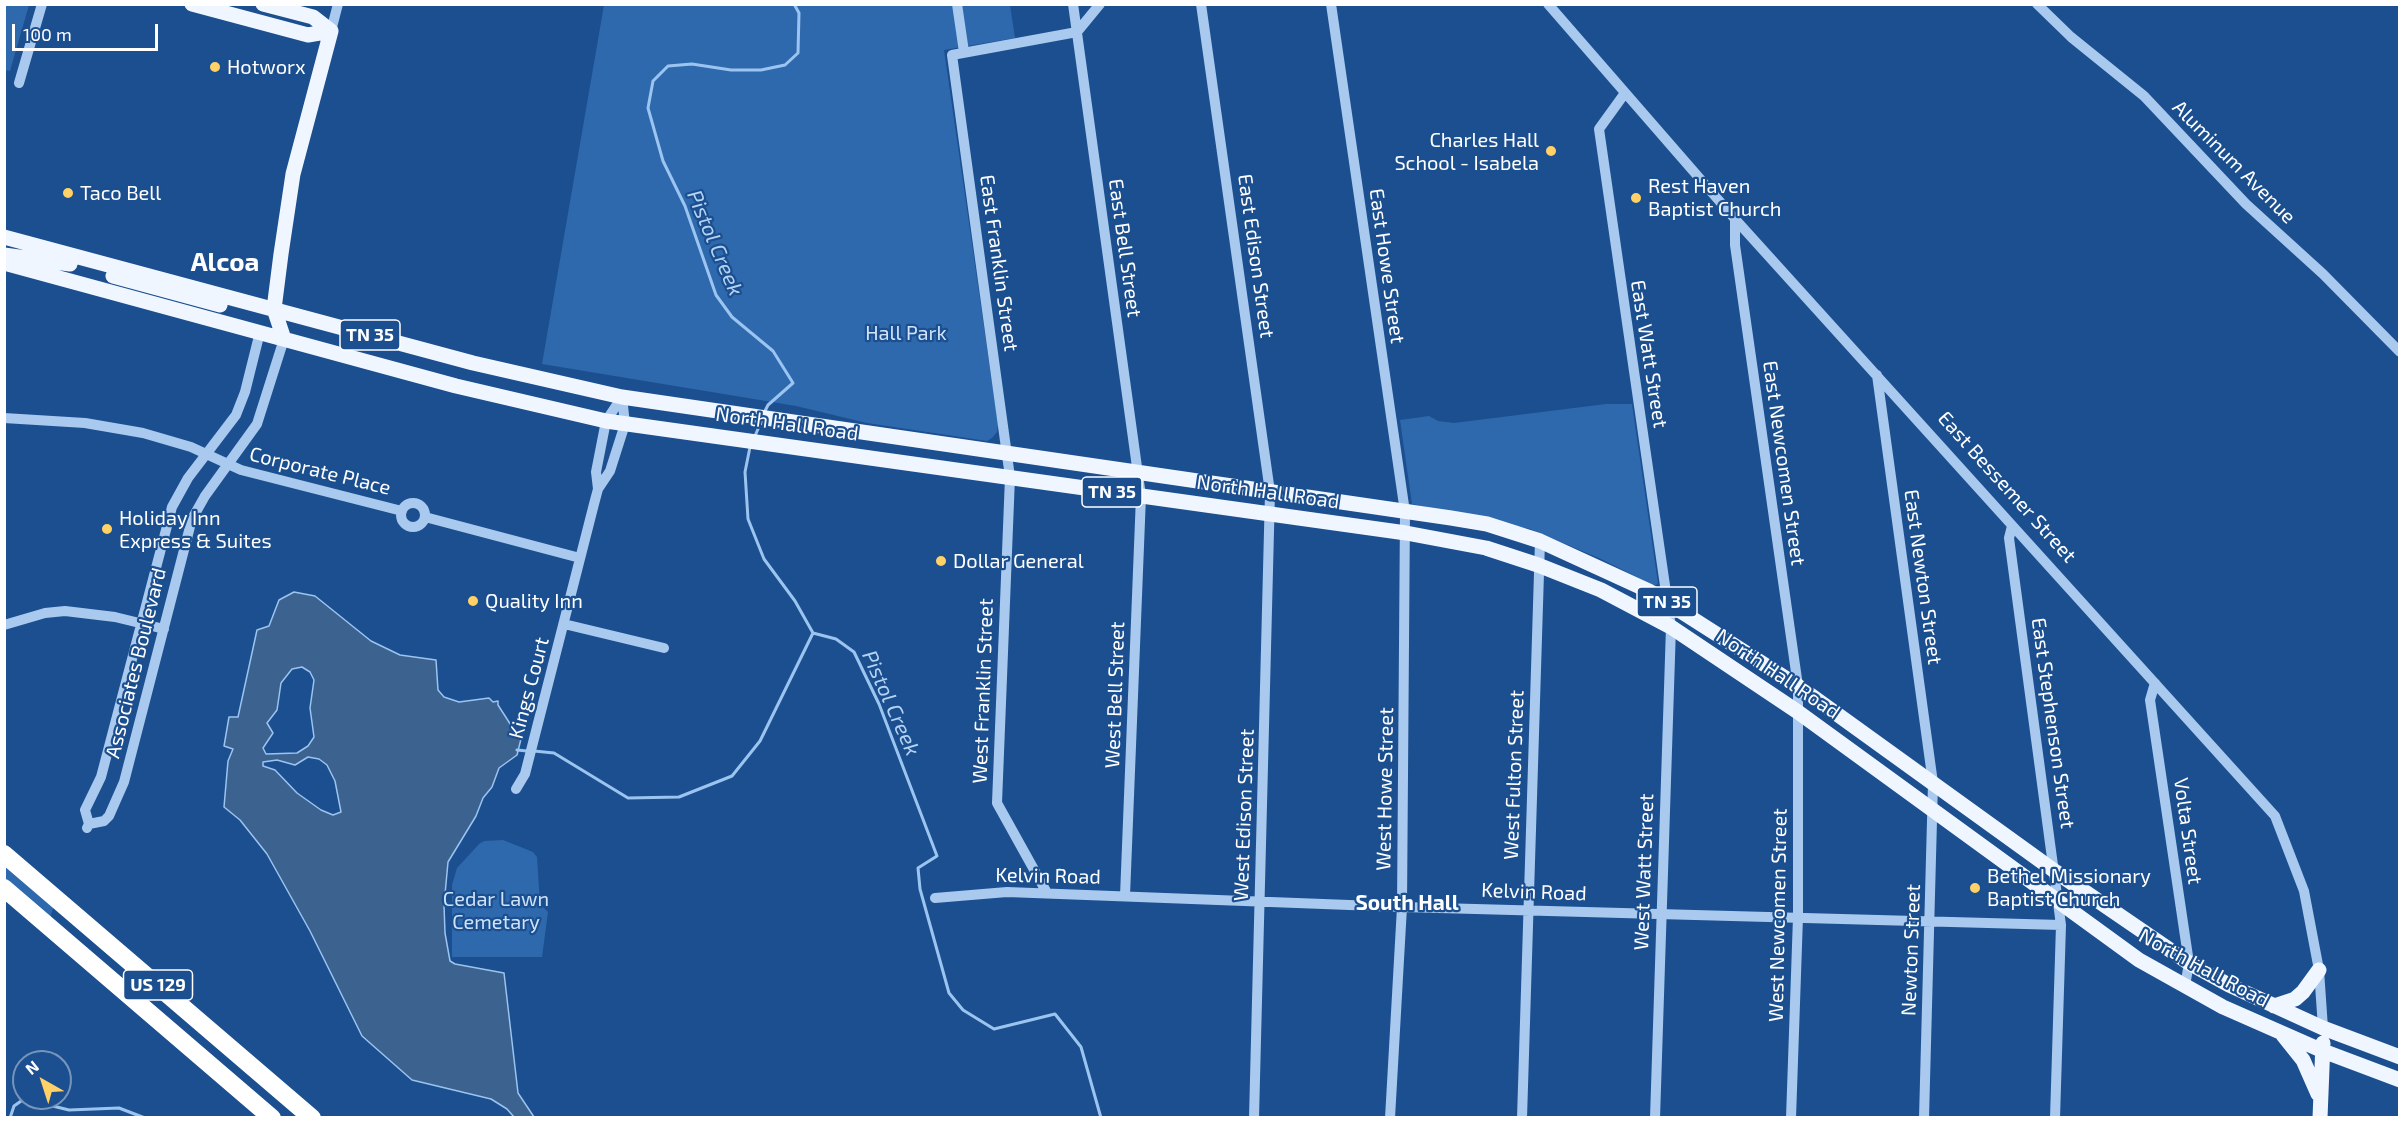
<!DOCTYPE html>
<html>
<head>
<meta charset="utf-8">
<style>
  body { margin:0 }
  #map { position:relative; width:2404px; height:1122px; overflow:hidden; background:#1b4f8f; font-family:"Exo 2",sans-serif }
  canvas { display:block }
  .frame { position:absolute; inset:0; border:6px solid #fff; pointer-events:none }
  .north { position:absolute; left:12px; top:1050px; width:60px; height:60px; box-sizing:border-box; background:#1b4f8f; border:2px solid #7695bc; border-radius:50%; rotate:321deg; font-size:16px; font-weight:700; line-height:24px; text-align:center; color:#fff }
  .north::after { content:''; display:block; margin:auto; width:21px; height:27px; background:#ffd166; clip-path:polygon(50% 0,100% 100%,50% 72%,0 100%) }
  .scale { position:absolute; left:12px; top:24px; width:146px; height:27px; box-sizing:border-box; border:3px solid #fff; border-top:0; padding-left:8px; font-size:18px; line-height:21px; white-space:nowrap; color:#fff; -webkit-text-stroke:4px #1b4f8f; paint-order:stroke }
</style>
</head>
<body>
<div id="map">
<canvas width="2404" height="1122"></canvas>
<div class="frame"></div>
<div class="north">N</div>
<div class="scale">100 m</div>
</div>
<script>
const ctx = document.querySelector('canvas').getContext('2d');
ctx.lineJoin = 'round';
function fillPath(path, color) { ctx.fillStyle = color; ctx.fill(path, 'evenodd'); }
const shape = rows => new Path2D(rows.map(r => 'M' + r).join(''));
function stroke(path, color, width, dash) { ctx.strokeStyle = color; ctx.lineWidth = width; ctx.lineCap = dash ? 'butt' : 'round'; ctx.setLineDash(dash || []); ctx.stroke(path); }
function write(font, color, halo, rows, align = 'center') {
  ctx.font = font + ' "Exo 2",sans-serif'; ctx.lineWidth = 4.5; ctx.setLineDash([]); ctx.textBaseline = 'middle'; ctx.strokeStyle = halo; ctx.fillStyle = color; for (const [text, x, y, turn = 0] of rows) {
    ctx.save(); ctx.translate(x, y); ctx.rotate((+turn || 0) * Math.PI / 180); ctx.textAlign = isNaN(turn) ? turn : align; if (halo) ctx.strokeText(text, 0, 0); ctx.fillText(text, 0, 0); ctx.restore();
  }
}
const green = shape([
  [4,5,29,5,10,71,5,70],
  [604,5,1010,5,1015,38,944,50,998,424,997,432,992,438,987,441,867,423,796,406,542,364],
  [1606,404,1632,404,1658,583,1655,586,1601,559,1530,529,1412,504,1400,420,1429,416,1438,421,1454,423],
  [503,840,533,852,537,857,540,904,548,912,542,957,452,957,452,885,457,868,479,844,484,841],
  [4,863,54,905,50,918,5,879]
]);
const water = shape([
  [294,592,315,596,371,641,400,655,436,660,438,690,444,697,459,702,489,698,493,702,498,701,498,705,516,733,522,735,517,755,499,768,492,787,483,798,476,816,448,862,444,905,445,933,450,961,455,964,504,973,518,1093,534,1117,514,1117,507,1109,491,1099,412,1080,362,1036,310,931,267,854,240,820,224,807,228,761,233,749,224,746,229,717,238,717,257,630,269,626,279,600,294,592],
  [302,667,310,672,314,680,310,708,314,737,308,746,297,753,266,754,263,748,273,733,267,723,277,710,281,683,292,669,302,667],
  [308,757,319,759,327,765,335,781,341,812,333,815,321,810,297,793,275,770,263,766,263,762,277,760,295,765,308,757]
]);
const stream = shape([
  [764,413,768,405,793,383,773,351,732,317,716,295,685,206,663,161,648,108,653,81,668,66,692,64,731,70,761,70,785,65,798,53,799,13,794,4],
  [755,436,761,422],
  [750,447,745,472,748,519,764,559,795,601,813,633,836,639,854,652,879,704,937,856,918,868,920,889,949,993,963,1010,994,1029,1055,1014,1081,1047,1101,1118],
  [517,750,527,751],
  [534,751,554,753,628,798,679,797,732,776,760,741,813,633],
  [10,1118,14,1106,24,1099,69,1110,119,1108,145,1118]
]);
const minor = shape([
  [957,4,964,52],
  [1073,4,1141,496,1125,896],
  [1201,4,1270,492,1254,1118],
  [1331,4,1405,512,1402,907,1390,1118],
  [1548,4,1735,219,2275,816,2304,891,2319,970,2323,1028],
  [2037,4,2071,37,2144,96,2246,204,2323,274,2400,352],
  [331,31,338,4],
  [19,83,42,4],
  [1625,93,1599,129,1671,627,1655,1118],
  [1735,219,1735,245,1798,686,1798,917,1791,1118],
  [1877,375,1933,783,1924,1118],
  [4,418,85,423,143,433,191,447,241,470,402,511],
  [598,489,596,472,606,421,622,397],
  '401 515a12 12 0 1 1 24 0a12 12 0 1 1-24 0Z',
  [425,517,580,558],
  [2012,526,2009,538,2061,925,2055,1118],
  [564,624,664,648],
  [4,625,45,613,65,611,115,617,164,629],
  [2155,683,2150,700,2189,963,2185,986],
  [516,789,525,774,594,504,598,489,610,471,625,424,622,397],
  [89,824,104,821,109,816,124,782,192,519,205,496,257,424,284,339],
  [87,828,89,824,85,810,101,777,172,507,188,478,236,415,245,392,260,332],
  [1047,893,997,803,1010,477,952,55,1077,32,1100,4],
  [935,898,1007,892,1402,907,2061,925],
  [1522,1118,1540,541]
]);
const major = shape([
  [192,4,308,35,331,31],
  [263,4,313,17,331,31],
  [4,237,473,363,622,397,1451,518,1487,524,1540,541,1649,591,1798,686,2056,872,2189,963,2229,985,2323,1028,2400,1057],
  [4,255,70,264],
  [4,263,456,386,606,421,1406,533,1486,548,1538,565,1601,590,1671,627,1798,712,2139,960,2223,1007,2323,1051,2400,1080],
  [113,276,220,305],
  [284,339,274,309,281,254,293,174,331,31],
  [2274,1006,2295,999,2303,992,2319,970],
  [2283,1035,2303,1060,2318,1094],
  [2320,1118,2323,1043]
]);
const highway = shape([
  [4,854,312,1118],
  [4,888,272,1118]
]);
const markers = [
  [215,67,6,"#ffd166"],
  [1551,151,6,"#ffd166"],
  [68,193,6,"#ffd166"],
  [1636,198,6,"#ffd166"],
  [107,529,6,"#ffd166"],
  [941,561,6,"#ffd166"],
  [473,601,6,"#ffd166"],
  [1975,888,6,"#ffd166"]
];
const shields = [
  [370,335,60],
  [1112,492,60],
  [1667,602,60],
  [158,985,69]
];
const shieldNames = [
  ["TN 35",370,335],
  ["TN 35",1112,492],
  ["TN 35",1667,602],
  ["US 129",158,985]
];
const poiNames = [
  ["Hotworx",227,67],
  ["Charles Hall",1539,140,"right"],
  ["School - Isabela",1539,163,"right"],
  ["Rest Haven",1648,186],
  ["Baptist Church",1648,209],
  ["Taco Bell",80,193],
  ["Holiday Inn",119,518],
  ["Express & Suites",119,541],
  ["Dollar General",953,561],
  ["Quality Inn",485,601],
  ["Bethel Missionary",1987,876],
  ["Baptist Church",1987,899]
];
const streetNames = [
  ["Aluminum Avenue",2234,162,45],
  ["East Bell Street",1125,248,82],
  ["East Edison Street",1256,256,82],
  ["East Franklin Street",999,263,82],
  ["East Howe Street",1387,266,82],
  ["East Watt Street",1649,354,81],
  ["North Hall Road",787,424,8],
  ["East Newcomen Street",1784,463,82],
  ["Corporate Place",320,471,14],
  ["East Bessemer Street",2007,487,48],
  ["North Hall Road",1268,492,8],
  ["East Newton Street",1923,577,82],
  ["Associates Boulevard",136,663,-76],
  ["North Hall Road",1778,674,34],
  ["Kings Court",529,688,-75],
  ["West Franklin Street",983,691,-88],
  ["West Bell Street",1115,695,-88],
  ["East Stephenson Street",2053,723,82],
  ["West Fulton Street",1514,775,-88],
  ["West Howe Street",1385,789,-89],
  ["West Edison Street",1244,815,-88],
  ["Volta Street",2188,831,82],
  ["West Watt Street",1644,872,-88],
  ["Kelvin Road",1048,876,1],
  ["Kelvin Road",1534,892,2],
  ["West Newcomen Street",1778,915,-89],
  ["Newton Street",1911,950,-88],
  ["North Hall Road",2204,968,28]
];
const parkNames = [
  ["Hall Park",906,333],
  ["Cedar Lawn",496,899],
  ["Cemetary",496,922]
];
const waterNames = [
  ["Pistol Creek",715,243,67],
  ["Pistol Creek",891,703,66]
];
const neighbourhoodNames = [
  ["South Hall",1407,903]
];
const districtNames = [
  ["Alcoa",225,262]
];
fillPath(green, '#2e69ad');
fillPath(water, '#3c6290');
stroke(water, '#9cc4f0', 1.5);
stroke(stream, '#9cc4f0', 3);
stroke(minor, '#a9c9ee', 10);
stroke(major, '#f0f6ff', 15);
stroke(highway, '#fff', 18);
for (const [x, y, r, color] of markers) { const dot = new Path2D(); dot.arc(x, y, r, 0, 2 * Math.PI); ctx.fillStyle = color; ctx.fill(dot); stroke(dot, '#1b4f8f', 2); }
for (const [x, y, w] of shields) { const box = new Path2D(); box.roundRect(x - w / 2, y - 15, w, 30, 4.5); ctx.fillStyle = '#1b4f8f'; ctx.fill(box); stroke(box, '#fff', 1.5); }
write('bold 18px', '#fff', null, shieldNames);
write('20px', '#fff', '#1b4f8f', poiNames, 'left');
write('20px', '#fff', '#1b4f8f', streetNames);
write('20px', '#cfe3fa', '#1b4f8f', parkNames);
write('italic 21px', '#b5d3f5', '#1b4f8f', waterNames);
write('bold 21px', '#fff', '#1b4f8f', neighbourhoodNames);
write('bold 26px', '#fff', '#1b4f8f', districtNames);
</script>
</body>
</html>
